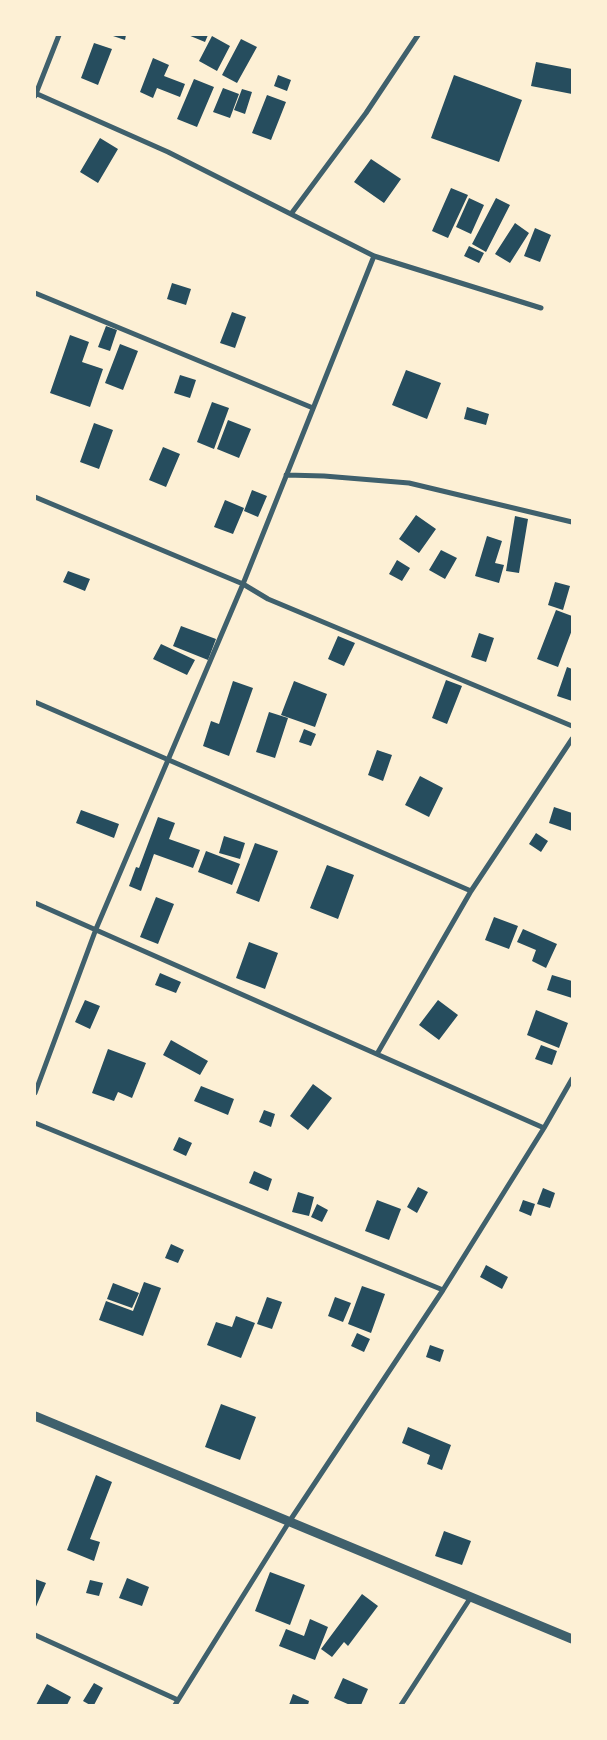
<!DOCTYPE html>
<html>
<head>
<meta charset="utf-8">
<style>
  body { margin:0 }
  #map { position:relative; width:607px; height:1740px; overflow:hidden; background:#fdf0d5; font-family:Roboto,sans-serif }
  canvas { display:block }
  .frame { position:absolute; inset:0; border:36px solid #fdf0d5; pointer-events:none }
</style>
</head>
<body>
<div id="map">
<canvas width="607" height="1740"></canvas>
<div class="frame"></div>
</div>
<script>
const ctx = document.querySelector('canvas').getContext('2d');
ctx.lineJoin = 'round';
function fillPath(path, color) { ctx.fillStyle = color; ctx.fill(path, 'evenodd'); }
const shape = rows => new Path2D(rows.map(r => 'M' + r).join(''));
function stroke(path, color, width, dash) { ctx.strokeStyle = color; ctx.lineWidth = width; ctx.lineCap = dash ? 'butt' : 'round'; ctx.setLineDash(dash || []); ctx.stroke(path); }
const building = shape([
  [110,35,126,35,125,40],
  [188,35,208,35,205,42],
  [212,36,230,46,217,71,199,61],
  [241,39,257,47,237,83,222,75],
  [94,43,112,49,98,85,81,78],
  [153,58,169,65,164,76,185,84,180,97,157,88,153,98,140,92],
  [536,62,572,69,572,94,531,86],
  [278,75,291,80,287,91,274,86],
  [454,75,522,100,499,162,431,138],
  [194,79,214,87,197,127,177,119],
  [223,88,239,94,230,118,213,112],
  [242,89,252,92,245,114,234,110],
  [267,95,286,102,271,140,252,133],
  [100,138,118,149,98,183,80,172],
  [371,159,401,179,384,203,354,182],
  [451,188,468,195,448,238,432,231],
  [469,198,484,205,471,234,456,227],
  [496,198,510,205,486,252,472,244],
  [515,223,529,233,510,263,495,254],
  [535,228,551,235,540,262,524,256],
  [469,246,484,253,479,263,464,256],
  [172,283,191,289,186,305,167,299],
  [232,312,246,317,235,348,220,343],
  [106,326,117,330,110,351,98,347],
  [70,335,89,342,82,362,103,369,90,407,50,393],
  [120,344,138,351,123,390,105,383],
  [406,370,441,383,427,419,392,405],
  [180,375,196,380,190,398,174,393],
  [212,402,229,408,214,449,197,442],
  [467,407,489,414,486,425,464,419],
  [228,420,251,429,239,458,217,449],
  [94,423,113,430,99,469,80,462],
  [163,447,180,454,166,487,149,480],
  [252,490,267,496,258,517,244,511],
  [225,500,244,508,233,534,214,527],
  [416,515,436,529,419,553,399,539],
  [515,516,528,519,519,573,506,571],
  [487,536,502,541,495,563,504,565,499,583,475,576],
  [441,550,457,558,445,579,429,570],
  [397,560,410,568,402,581,389,574],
  [68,571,90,579,85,591,63,582],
  [555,582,570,586,563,610,548,605],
  [556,610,572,616,572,630,558,667,537,659],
  [181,626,216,639,208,660,173,646],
  [479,633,494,638,486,662,471,657],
  [338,636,355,643,344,666,328,659],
  [161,644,195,660,187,675,153,659],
  [567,667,572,669,572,701,557,696],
  [446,680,462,686,447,724,432,718],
  [233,681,253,688,229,756,203,746,211,721,219,724],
  [294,681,327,694,315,727,281,715],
  [269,712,288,718,275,758,256,752],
  [304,729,316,734,311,746,299,742],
  [377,750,392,755,383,781,368,775],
  [420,776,443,788,429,817,405,805],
  [554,807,572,813,572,831,549,823],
  [81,810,119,824,114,838,76,823],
  [158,817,175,823,169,839,200,850,193,868,154,854,141,891,129,886,136,867,139,868],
  [536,833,548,841,541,852,529,844],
  [224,836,245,843,240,859,219,853],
  [255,843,278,851,259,902,236,893],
  [206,851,240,864,232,885,198,872],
  [327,865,354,875,338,919,310,908],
  [156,897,174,904,158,944,140,937],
  [494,917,518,926,509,949,485,940],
  [523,929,557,944,546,968,532,961,536,950,517,942],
  [249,942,278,953,265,989,236,978],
  [160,973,181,982,176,993,155,985],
  [552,975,572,981,572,998,547,990],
  [85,1000,100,1006,90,1029,75,1022],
  [438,1000,458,1015,439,1040,419,1025],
  [536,1010,568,1023,559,1048,527,1035],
  [171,1040,208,1061,200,1075,163,1055],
  [541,1045,557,1051,552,1065,535,1059],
  [108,1049,146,1063,132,1098,118,1092,114,1101,92,1093],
  [313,1084,332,1098,308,1130,290,1116],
  [201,1086,234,1099,228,1115,194,1101],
  [264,1110,275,1114,271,1127,259,1122],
  [179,1137,192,1143,186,1156,173,1150],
  [254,1171,272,1179,268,1191,249,1183],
  [418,1187,428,1192,417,1213,407,1207],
  [543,1188,555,1193,550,1208,537,1204],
  [298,1192,314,1197,309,1216,292,1212],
  [377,1200,401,1209,389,1240,365,1231],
  [523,1200,535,1204,531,1216,519,1211],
  [317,1204,328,1210,322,1222,311,1217],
  [171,1244,184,1250,178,1263,165,1258],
  [486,1265,508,1277,502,1289,480,1277],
  [144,1282,161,1288,143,1336,99,1320,106,1301,133,1311],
  [113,1283,139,1293,132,1308,107,1299],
  [362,1286,385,1294,371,1333,348,1324],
  [267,1297,282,1302,272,1329,257,1324],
  [335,1297,351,1303,343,1322,328,1316],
  [236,1316,255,1323,241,1358,207,1345,216,1322,232,1327],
  [357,1333,370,1339,364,1352,351,1346],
  [430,1345,444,1350,440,1362,426,1357],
  [221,1404,256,1417,240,1460,205,1447],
  [408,1427,451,1445,442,1470,427,1464,430,1455,402,1443],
  [96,1475,112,1482,90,1539,100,1542,94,1561,67,1550],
  [444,1531,471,1541,462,1565,435,1556],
  [270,1572,305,1585,290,1625,255,1611],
  [127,1578,149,1587,142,1606,119,1598],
  [35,1579,46,1583,35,1609],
  [90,1580,103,1583,99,1596,86,1593],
  [362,1594,378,1606,348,1646,344,1642,332,1657,321,1649],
  [310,1619,328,1627,315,1660,279,1646,286,1629,304,1636],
  [343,1678,368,1689,361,1705,350,1705,334,1698],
  [94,1683,103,1688,94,1705,90,1705,83,1701],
  [47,1684,71,1697,67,1705,36,1705],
  [293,1694,309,1701,308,1705,289,1705]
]);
const minor = shape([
  [35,93,168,152,374,256,541,308],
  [35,96,59,35],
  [291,214,366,113,418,35],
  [35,293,313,408],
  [286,475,324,476,409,483,572,522],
  [35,497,243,584,268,599,572,726],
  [35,702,471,891],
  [35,903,544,1128],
  [377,1054,471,891,572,739],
  [35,1093,96,929,243,584,374,256],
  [35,1123,443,1290],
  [35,1635,178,1700],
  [175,1705,289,1522,443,1290,544,1128,572,1079],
  [401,1705,471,1597]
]);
const tertiary = shape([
  [35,1416,572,1639]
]);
fillPath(building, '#264d5e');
stroke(minor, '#3f606c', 5);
stroke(tertiary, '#3f606c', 9);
</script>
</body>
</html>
